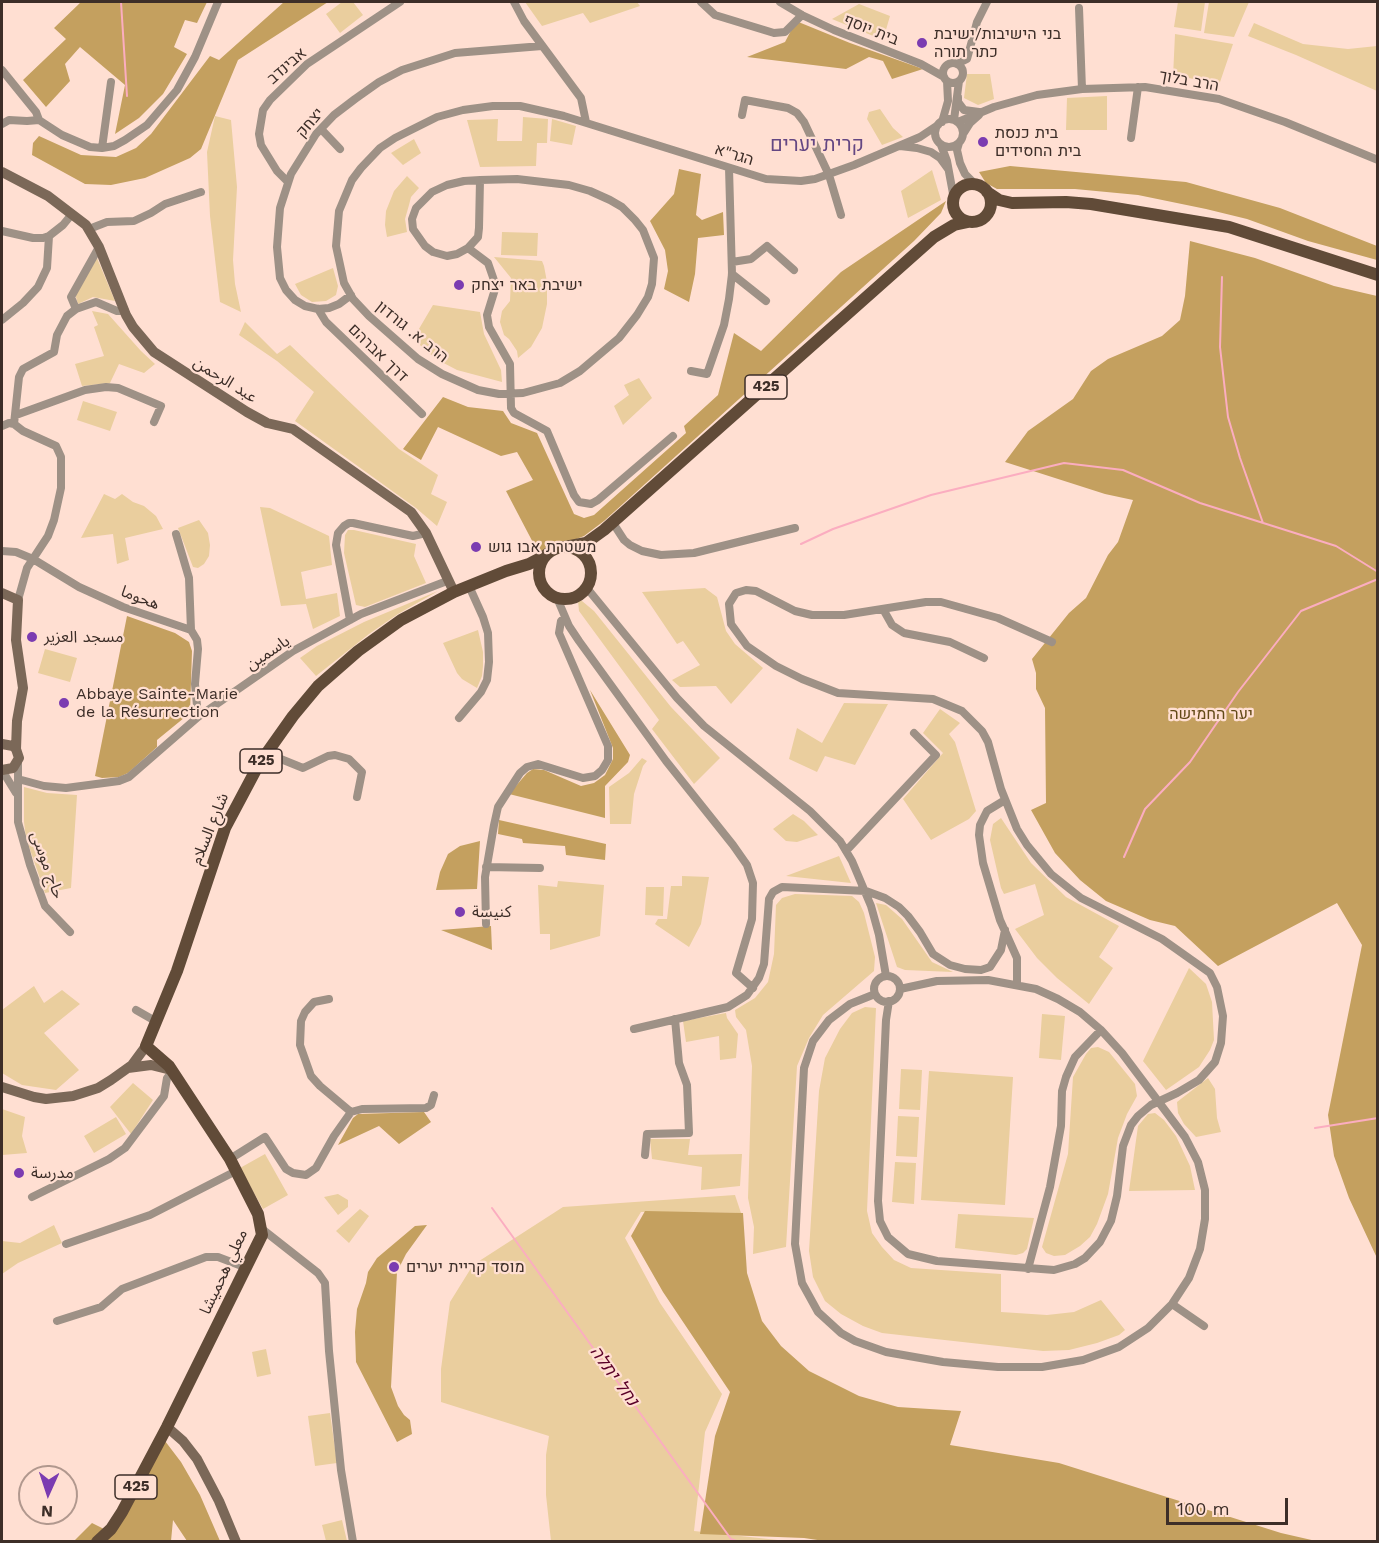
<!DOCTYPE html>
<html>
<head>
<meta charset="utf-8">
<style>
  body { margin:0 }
  #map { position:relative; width:1379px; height:1543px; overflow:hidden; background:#ffdfd2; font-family:"Work Sans",sans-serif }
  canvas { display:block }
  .frame { position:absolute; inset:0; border:3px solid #3d2e28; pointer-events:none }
  .north { position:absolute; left:18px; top:1465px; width:60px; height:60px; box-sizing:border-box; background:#ffdfd2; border:2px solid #b1988e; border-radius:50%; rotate:183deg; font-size:16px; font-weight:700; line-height:24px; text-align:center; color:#3d2e28 }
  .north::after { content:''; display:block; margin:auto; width:21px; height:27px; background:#7b3cb1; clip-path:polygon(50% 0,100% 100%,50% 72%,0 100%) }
  .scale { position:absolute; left:1166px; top:1498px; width:122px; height:27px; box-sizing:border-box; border:3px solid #3d2e28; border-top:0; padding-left:8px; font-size:18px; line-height:21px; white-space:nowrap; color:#3d2e28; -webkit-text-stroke:4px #ffdfd2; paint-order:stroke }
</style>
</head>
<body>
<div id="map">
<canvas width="1379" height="1543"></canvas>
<div class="frame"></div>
<div class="north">N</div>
<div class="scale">100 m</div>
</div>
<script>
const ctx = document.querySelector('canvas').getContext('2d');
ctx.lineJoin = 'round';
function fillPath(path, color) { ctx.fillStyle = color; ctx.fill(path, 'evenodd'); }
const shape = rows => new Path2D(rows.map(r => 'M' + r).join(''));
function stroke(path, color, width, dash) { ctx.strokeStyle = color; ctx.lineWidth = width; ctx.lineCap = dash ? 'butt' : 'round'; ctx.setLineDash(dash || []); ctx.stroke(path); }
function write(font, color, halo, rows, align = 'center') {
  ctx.font = font + ' "Work Sans","Noto Sans Arabic",Heebo,sans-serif'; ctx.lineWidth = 4.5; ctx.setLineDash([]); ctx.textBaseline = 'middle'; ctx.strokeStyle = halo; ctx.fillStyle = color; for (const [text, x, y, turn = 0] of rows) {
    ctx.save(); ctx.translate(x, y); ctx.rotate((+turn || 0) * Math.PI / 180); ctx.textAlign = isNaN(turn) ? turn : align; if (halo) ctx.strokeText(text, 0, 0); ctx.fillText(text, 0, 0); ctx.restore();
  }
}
const green = shape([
  [342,2,353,2,363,15,340,33,326,14],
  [525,2,637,2,640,6,590,23,583,13,542,26],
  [1178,2,1205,2,1201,31,1174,27],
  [1209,2,1249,2,1234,37,1204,33],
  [859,4,890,16,883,40,832,19],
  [1254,23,1303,44,1348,49,1377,46,1377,91,1296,55,1248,36],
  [1175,34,1233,44,1219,85,1189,78,1173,77],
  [967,74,990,74,994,99,978,105,964,98],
  [1107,96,1107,130,1066,130,1067,98],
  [880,109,893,128,903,137,882,145,867,119,869,112],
  [215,116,231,120,237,187,233,260,235,284,241,312,220,302,210,216,207,152],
  [523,117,548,119,547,143,537,143,536,166,480,167,467,120,498,119,497,141,522,141],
  [552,119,576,126,572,145,550,141],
  [414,139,421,153,403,165,391,153],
  [932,170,941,200,908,218,901,191],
  [407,176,419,188,411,197,409,205,405,219,407,232,387,237,385,225,386,211,394,191],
  [502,232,538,233,537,256,501,255],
  [494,257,542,261,544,266,547,282,547,304,542,328,531,347,518,358,517,351,509,339,504,335,500,322,502,311,510,301,511,278],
  [97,258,115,301,93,297,78,304,75,294],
  [333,268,338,286,336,295,326,301,312,302,301,295,295,284],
  [433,305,480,312,484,334,501,370,502,382,457,370,436,359,413,339],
  [92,311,108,314,141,351,155,364,144,373,119,364,110,383,82,386,75,364,104,356,94,327,98,325],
  [245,322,277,354,290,345,399,449,438,475,431,494,447,502,437,526,416,508,295,421,314,392,277,361,239,335],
  [639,378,652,398,623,425,614,406,629,395,624,385],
  [83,401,117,412,110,431,77,420],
  [104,494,115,499,122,494,133,502,144,506,156,516,163,529,125,538,129,560,117,564,113,534,81,538],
  [260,507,270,508,329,536,332,565,301,572,306,599,337,593,340,616,313,629,306,604,281,606],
  [199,520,208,533,210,545,209,556,204,564,198,568,193,567,178,528],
  [348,530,354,530,416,544,414,556,426,583,365,607,356,605,344,553,345,535],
  [705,588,717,597,726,631,735,644,763,668,731,704,716,686,680,687,672,680,700,665,683,641,677,644,642,592],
  [438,591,398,614,369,634,316,676,300,658,317,646,364,622],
  [578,601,582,601,594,611,671,707,720,758,694,784,652,729,659,720,579,611],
  [478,630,483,652,483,666,482,676,477,688,462,679,457,673,443,643],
  [45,649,77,658,70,682,38,673],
  [844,703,888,704,855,765,825,756,817,772,789,759,797,728,822,743],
  [940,709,960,723,949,734,955,742,976,811,969,819,931,840,903,799,943,753,923,733],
  [642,758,647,761,643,766,634,794,631,824,610,824,609,787,629,773],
  [24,787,47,793,77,795,71,888,45,893,26,838,24,822],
  [793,814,804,821,818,835,797,842,786,841,773,829],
  [1001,818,1031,863,1066,897,1119,926,1099,957,1113,968,1089,1004,1057,978,1037,958,1015,929,1044,915,1035,884,1004,894,1001,888,990,840,993,824],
  [839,856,851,883,786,876],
  [682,876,709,877,701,924,689,947,655,924,658,919,667,919,671,886,682,886],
  [558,881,604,885,600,936,550,950,550,934,540,934,538,885,557,887],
  [646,887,664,887,663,916,645,915],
  [795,894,852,896,859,902,864,913,875,957,874,971,823,1015,809,1038,797,1066,786,1247,753,1254,754,1227,748,1198,752,1066,746,1030,736,1017,735,1010,755,998,768,982,774,954,776,905,782,898],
  [876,903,886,905,902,919,932,962,953,972,905,970,897,967],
  [1189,968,1206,984,1212,1002,1214,1040,1210,1050,1199,1067,1166,1090,1143,1061],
  [34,986,44,1003,62,990,80,1004,44,1033,79,1070,56,1090,22,1085,2,1073,2,1010],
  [865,1007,876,1008,867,1211,872,1233,882,1247,894,1260,911,1268,1001,1274,1001,1312,1047,1315,1074,1312,1101,1300,1125,1330,1119,1335,1097,1343,1069,1350,1043,1351,882,1333,863,1326,841,1314,825,1301,813,1277,809,1251,819,1091,825,1058,840,1029,852,1013],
  [726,1013,727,1018,738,1034,736,1058,720,1060,719,1036,686,1042,683,1021],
  [1042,1014,1065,1016,1061,1060,1039,1058],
  [1098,1047,1109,1052,1135,1084,1137,1096,1127,1114,1118,1138,1108,1194,1097,1224,1090,1237,1080,1246,1065,1255,1054,1256,1046,1253,1042,1247,1068,1154,1073,1077,1086,1054,1091,1048],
  [901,1069,922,1070,920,1110,899,1109],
  [929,1071,1013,1077,1005,1205,921,1200],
  [1208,1078,1215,1089,1217,1118,1221,1132,1196,1137,1184,1124,1178,1113,1177,1102],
  [133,1083,153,1100,131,1134,110,1107],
  [2,1109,25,1117,22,1136,27,1153,2,1155],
  [1155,1113,1164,1120,1176,1136,1190,1166,1195,1190,1129,1191,1138,1126,1148,1114],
  [898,1116,919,1117,917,1157,896,1156],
  [116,1117,126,1134,94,1153,84,1136],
  [650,1139,690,1139,688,1155,742,1154,740,1186,701,1190,702,1167,652,1159],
  [265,1154,288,1195,263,1209,240,1168],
  [895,1162,916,1163,914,1204,892,1202],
  [338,1194,348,1200,348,1207,338,1215,324,1197],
  [735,1195,741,1213,641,1212,625,1238,660,1303,722,1394,705,1432,694,1531,787,1541,551,1541,546,1495,546,1455,549,1436,441,1402,441,1369,450,1302,473,1265,563,1207],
  [360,1209,369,1216,349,1243,336,1231],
  [958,1214,1034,1218,1027,1249,1023,1253,1016,1255,955,1248],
  [54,1225,62,1243,18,1263,2,1274,2,1241,20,1243],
  [266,1349,271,1374,257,1377,252,1352],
  [330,1413,337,1463,315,1466,308,1416],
  [342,1520,347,1541,326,1541,322,1525]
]);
const forest = shape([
  [81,2,207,2,197,23,185,20,174,47,187,54,163,94,139,118,115,134,125,85,80,47,65,64,70,81,46,107,23,80,66,39,54,28],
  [284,2,328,2,238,60,201,149,190,158,145,178,111,185,85,184,32,155,33,143,39,136,81,155,116,157,136,148,151,134,210,56,219,60],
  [796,21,850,43,923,69,892,79,883,61,869,57,846,69,747,57,785,42],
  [1010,166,1186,182,1280,208,1377,246,1377,260,1308,241,1247,219,1206,209,1138,195,1075,189,997,189,986,183,979,172],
  [679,169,701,174,696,215,702,220,723,212,724,235,698,238,695,274,689,302,664,289,668,271,665,250,650,221,674,194],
  [946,201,941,213,914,241,604,521,584,536,539,554,506,491,533,480,517,452,501,456,438,427,421,460,403,449,443,397,468,407,503,411,511,423,537,433,574,514,584,518,594,515,686,433,684,426,718,395,734,333,761,351,841,272],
  [1190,241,1255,258,1334,286,1377,296,1377,1258,1349,1198,1334,1156,1328,1115,1362,945,1337,903,1218,966,1175,926,1150,920,1106,901,1080,880,1055,853,1031,810,1046,803,1045,708,1036,689,1036,673,1032,659,1069,613,1086,598,1108,555,1118,542,1133,500,1105,494,1005,462,1028,431,1073,399,1091,371,1108,359,1162,336,1180,320,1185,296],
  [127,616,175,633,189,642,192,651,190,713,157,740,157,747,128,773,119,777,102,778,95,776],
  [590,690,630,755,628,762,605,786,605,818,509,794,527,773,533,769,544,770,581,786,594,783,605,775,613,759,613,748],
  [499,820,606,844,605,860,566,855,565,846,523,843,522,839,498,834],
  [480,841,477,889,436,890,440,872,448,854,460,846],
  [491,926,492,950,441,930],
  [424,1112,431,1122,399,1144,379,1126,338,1145,353,1118,358,1114],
  [645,1211,743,1213,747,1273,762,1321,781,1346,809,1371,859,1396,898,1407,961,1411,950,1445,1059,1463,1281,1533,1316,1541,831,1542,804,1538,700,1534,715,1436,730,1392,663,1292,631,1236],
  [427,1225,406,1254,397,1272,391,1387,398,1406,404,1415,410,1420,412,1434,397,1442,356,1362,355,1332,357,1309,366,1283,368,1272,377,1258,415,1226],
  [165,1441,181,1462,200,1495,220,1541,187,1541,173,1520,171,1541,73,1542,92,1523,110,1532]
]);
const stream = shape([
  [121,2,127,96],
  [1222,277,1220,347,1228,417,1240,458,1263,523],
  [801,544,833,529,931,495,1064,463,1123,470,1200,503,1336,546,1378,572],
  [1124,857,1145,809,1190,762,1238,692,1301,611,1378,579],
  [1315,1128,1378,1118],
  [492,1208,731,1539,739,1542]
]);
const street = shape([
  [514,2,524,21,581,98,586,122],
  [701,2,715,15,774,33,785,32,802,15],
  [780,2,802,15,834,30,921,64,944,77],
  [1079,8,1082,89],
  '943 73a10 10 0 1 1 20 0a10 10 0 1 1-20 0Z',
  [957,64,967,59,977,22,987,2],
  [2,70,36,112,39,120],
  [958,97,958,102,964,110,979,112],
  [742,115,745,100,788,108,797,113,804,122,829,175,841,215],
  '935 133a14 14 0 1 1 28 0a14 14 0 1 1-28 0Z',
  [954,120,959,81],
  [942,122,948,101,947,81],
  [958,122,994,107,1037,95,1082,89,1145,87,1219,99,1285,122,1378,160],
  [2,124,9,120,27,121,39,120,62,135,90,147,102,148,114,146,125,140,147,125,177,90,195,57,218,2],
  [321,129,340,149],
  [963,134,970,123,979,115],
  [1131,138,1138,87],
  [959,143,957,150,960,163,965,174,976,185],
  [941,145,947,161,954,199],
  [900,146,917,148,931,152,940,158,948,169],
  [102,148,111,82],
  [480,180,479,228,478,237,468,248,457,254,447,256,433,252,425,246,413,229,412,219,416,208,432,192,447,185,464,181,480,180,517,179,569,185,590,191,610,200,622,207,635,220,643,230,654,258,652,284,648,297,637,315,619,338,580,371,560,383,523,393,499,394,478,390,442,374,418,359,369,316,353,299,344,283,336,246,339,211,352,180,361,168,380,148,395,138,437,117,463,110,493,106,520,106,564,116,766,179,801,181,815,179,854,165,920,137,938,125],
  [288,182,277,171,261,145,259,134,263,110,270,100,307,64,400,2],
  [89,229,107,222,134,221,151,213,165,204,201,192],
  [2,231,33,238,43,238,49,236],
  [468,248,488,263,496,286,487,315,489,327,510,364,511,408,514,413,547,431,574,495,579,502,591,504,598,500,673,436],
  [732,262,751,259,767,246,794,270],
  [732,274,766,301],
  [351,295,339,304,329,308,318,309,305,306,295,300,286,290,280,278,277,247,280,208,291,174,316,134,334,115,355,99,379,82,402,70,455,53,542,46],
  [76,309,96,302,117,311,125,311],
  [318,309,326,322,422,414],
  [2,320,23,303,38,287,47,268,49,236,63,225,72,214],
  [691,371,707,374,724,325,729,299,732,274,729,168],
  [16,415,85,390,106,387,118,388,161,406,154,422],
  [14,424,23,431,56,446,61,457,61,488,54,520,48,536,27,568,18,600],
  [14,424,19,377,23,369,54,352,57,335,67,316,76,309,71,297,99,247],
  [2,426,9,423,14,424],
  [613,523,624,540,630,545,642,551,661,555,694,553,795,528],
  [176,534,189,578,191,630],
  [2,551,16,552,33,559,79,587,123,607,191,630,197,640,198,649,195,684,198,717],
  [586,587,677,698,704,726,810,811,840,841,852,861,871,906,879,935,886,976],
  [557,598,569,626,579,641,666,761,733,845,747,865,753,883,752,919,736,973,753,988],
  [883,609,892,625,904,633,950,642,984,658],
  [350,620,336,545,338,533,344,526,349,523,353,523,413,536,426,533],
  [459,718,481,692,487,680,489,662,488,633,483,617,469,586],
  [266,753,303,768,328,756,335,755,349,759,362,772,357,797],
  [18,763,18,822,30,865,45,906,70,932],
  [2,770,16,793],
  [18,779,44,786,66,788,119,781,129,777,198,717,293,651,361,614,447,581],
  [1005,800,987,811,980,825,979,835,983,863,1000,920,1017,958,1017,985],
  [846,851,936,755,914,733],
  [486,867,540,868],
  [486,924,485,877,494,825,498,807,520,773,527,767,538,764,583,778,595,776,602,770,608,760,608,746,559,633,561,621,565,617],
  '874 989a13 13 0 1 1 26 0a13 13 0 1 1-26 0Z',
  [875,994,850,1004,829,1020,813,1041,804,1068,795,1244,802,1283,818,1312,841,1333,855,1341,886,1352,943,1362,998,1367,1042,1367,1083,1360,1119,1347,1148,1328,1172,1304,1189,1278,1200,1249,1205,1219,1205,1190,1198,1162,1185,1137,1122,1053,1101,1030,1080,1012,1058,999,1036,989,988,980,937,981,900,989],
  [329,999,314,1002,305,1012,301,1021,300,1045,311,1076,320,1086,351,1112],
  [889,1001,886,1020,878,1201,880,1221,888,1237,908,1254,937,1261,1054,1270,1075,1264,1085,1258,1100,1242,1111,1221,1117,1196,1123,1146,1131,1125,1138,1116,1151,1105,1177,1093,1199,1080,1215,1062,1221,1043,1223,1016,1217,987,1210,973,1162,939,1081,898,1051,874,1027,845,1017,829,1001,789,988,742,982,731,962,711,933,699,838,693,802,679,776,666,747,646,731,624,729,604,736,593,746,590,756,591,795,611,812,615,844,615,926,602,941,602,998,618,1052,642],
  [136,1010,157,1022],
  [634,1029,728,1007,747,995,759,978,764,964,769,899,773,892,782,887,866,891,885,898,899,907,908,916,920,932,933,954,950,965,965,969,981,970,990,967,1001,950,1005,930],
  [645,1155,647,1134,689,1133,687,1085,679,1063,675,1019],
  [230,1159,265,1137,286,1169,293,1173,306,1175,316,1168,334,1136,351,1112,362,1109,426,1108,431,1105,434,1095],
  [32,1197,109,1159,125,1148,164,1096,167,1078,173,1071],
  [262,1229,318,1273,325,1283,329,1351,341,1470,353,1542],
  [66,1244,150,1215,236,1171],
  [1028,1269,1050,1187,1061,1126,1062,1091,1066,1077,1075,1057,1101,1030],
  [1172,1304,1204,1326],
  [57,1321,101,1307,122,1289,206,1257,218,1257,247,1268]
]);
const secondary = shape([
  [2,172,48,196,86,225,99,247,126,315,133,327,154,352,247,412,267,423,293,429,411,512,426,533,454,592],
  [2,593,18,600,16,640,23,688,17,721,16,749],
  [2,744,13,746,16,749,19,758,13,768,2,770],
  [128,1068,151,1065,171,1070],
  [2,1087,34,1097,46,1099,73,1096,98,1088,111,1080,132,1065,146,1046],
  [167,1427,183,1441,197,1459,219,1501,236,1542]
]);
const primary = shape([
  '953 203a19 19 0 1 1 38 0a19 19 0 1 1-38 0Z',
  [987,192,999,200,1012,203,1066,202,1091,204,1229,227,1378,275],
  [565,547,586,543,604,530,934,237,954,225,968,222],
  '539 573a26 26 0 1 1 52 0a26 26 0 1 1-52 0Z',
  [97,1542,111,1529,122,1512,167,1427,262,1235,258,1214,230,1159,169,1066,146,1046,177,971,225,828,259,764,293,716,318,686,358,651,401,620,454,592,506,571,529,564,546,555]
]);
const markers = [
  [922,43,6,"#7b3cb1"],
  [983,142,6,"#7b3cb1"],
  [459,285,6,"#7b3cb1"],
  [476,547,6,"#7b3cb1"],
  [32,637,6,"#7b3cb1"],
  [64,703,6,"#7b3cb1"],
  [460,912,6,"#7b3cb1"],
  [19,1173,6,"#7b3cb1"],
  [394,1267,6,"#7b3cb1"]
];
const shields = [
  [766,387,42],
  [261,761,42],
  [136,1487,42]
];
const shieldNames = [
  ["425",766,387],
  ["425",261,761],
  ["425",136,1487]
];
const streetNames = [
  ["בית יוסף",871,30,22],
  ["אבינדב",287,66,-41],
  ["הרב בלוך",1189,81,10],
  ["יצחק",310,123,-49],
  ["הגר\"א",734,155,17],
  ["הרב א. גורדון",412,332,39],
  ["דרך אברהם",378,353,44],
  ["عبد الرحمن",225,380,32],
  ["هحوما",140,598,21],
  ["ياسمين",268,653,-34],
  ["شارع السلام",210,829,-68],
  ["حاج موسى",47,865,70],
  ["معلي هحميشا",224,1272,-65]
];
const poiNames = [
  ["בני הישיבות/ישיבת",934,34],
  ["כתר תורה",934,52],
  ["בית כנסת",995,133],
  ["בית החסידים",995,151],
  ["ישיבת באר יצחק",471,285],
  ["משטרת אבו גוש",488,547],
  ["مسجد العزير",44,637],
  ["Abbaye Sainte-Marie",76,694],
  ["de la Résurrection",76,712],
  ["كنيسة",472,912],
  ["مدرسة",31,1173],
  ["מוסד קריית יערים",406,1267]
];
const parkNames = [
  ["יער החמישה",1211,714]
];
const waterNames = [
  ["נחל יתלה",614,1376,54]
];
const quarterNames = [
  ["קרית יערים",817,145]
];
fillPath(green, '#eace9e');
fillPath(forest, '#c4a05f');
stroke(stream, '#fbadc0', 2);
stroke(street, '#9e9186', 8);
stroke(secondary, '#7b6858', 10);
stroke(primary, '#614b38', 12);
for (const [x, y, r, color] of markers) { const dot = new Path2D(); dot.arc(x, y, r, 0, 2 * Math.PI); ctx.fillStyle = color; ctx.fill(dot); stroke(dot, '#ffdfd2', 2); }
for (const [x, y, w] of shields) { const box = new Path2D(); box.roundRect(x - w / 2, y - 12, w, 24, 4.5); ctx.fillStyle = '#ffdfd2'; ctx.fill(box); stroke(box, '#3d2e28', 1.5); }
write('bold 15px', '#3d2e28', null, shieldNames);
write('16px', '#3d2e28', '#ffdfd2', streetNames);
write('16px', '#3d2e28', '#ffdfd2', poiNames, 'left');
write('16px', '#634a17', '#ffdfd2', parkNames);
write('italic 18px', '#5a0027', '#ffdfd2', waterNames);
write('20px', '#644783', '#ffdfd2', quarterNames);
</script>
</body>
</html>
